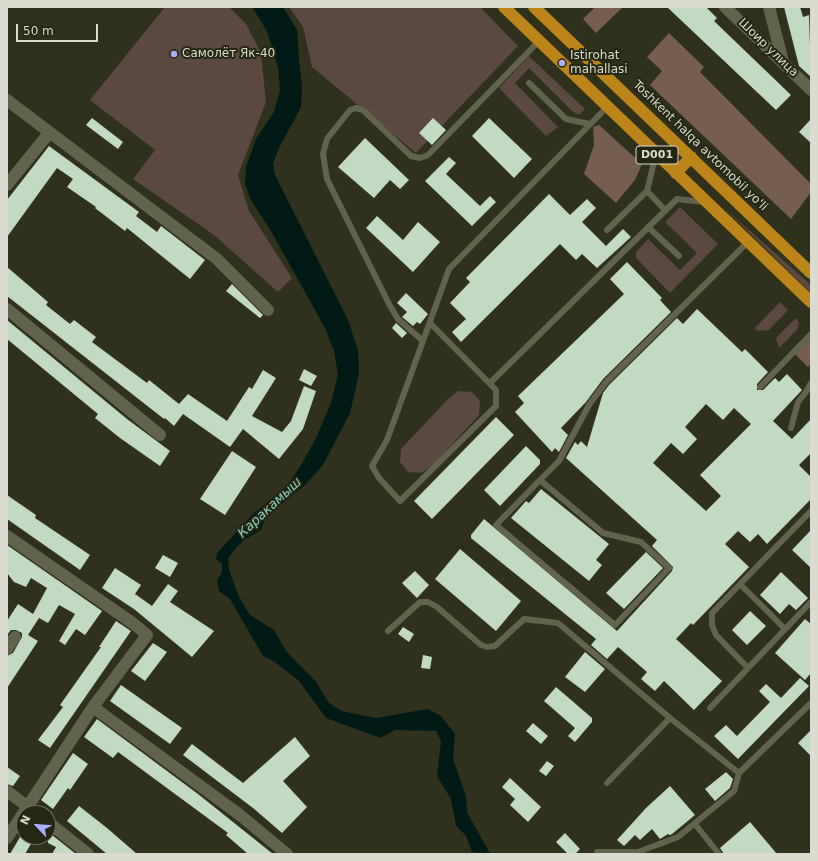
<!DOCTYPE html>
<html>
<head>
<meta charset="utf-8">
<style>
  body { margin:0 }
  #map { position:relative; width:818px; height:861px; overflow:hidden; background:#2f311c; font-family:"DejaVu Sans",sans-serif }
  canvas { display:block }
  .frame { position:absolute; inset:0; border:8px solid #dbdccf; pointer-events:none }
  .north { position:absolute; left:16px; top:805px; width:40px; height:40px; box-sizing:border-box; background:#252713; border:1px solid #6e6f5e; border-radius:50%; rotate:296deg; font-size:11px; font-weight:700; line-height:16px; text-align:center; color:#dbdccf }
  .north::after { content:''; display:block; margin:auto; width:14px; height:18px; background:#acaffb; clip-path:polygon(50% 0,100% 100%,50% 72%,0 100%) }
  .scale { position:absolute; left:16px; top:24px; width:82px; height:18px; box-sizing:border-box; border:2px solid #dbdccf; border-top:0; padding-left:5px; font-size:12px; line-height:14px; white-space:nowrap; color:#dbdccf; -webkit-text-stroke:3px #252713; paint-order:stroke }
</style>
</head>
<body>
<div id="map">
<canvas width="818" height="861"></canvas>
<div class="frame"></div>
<div class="north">N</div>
<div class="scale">50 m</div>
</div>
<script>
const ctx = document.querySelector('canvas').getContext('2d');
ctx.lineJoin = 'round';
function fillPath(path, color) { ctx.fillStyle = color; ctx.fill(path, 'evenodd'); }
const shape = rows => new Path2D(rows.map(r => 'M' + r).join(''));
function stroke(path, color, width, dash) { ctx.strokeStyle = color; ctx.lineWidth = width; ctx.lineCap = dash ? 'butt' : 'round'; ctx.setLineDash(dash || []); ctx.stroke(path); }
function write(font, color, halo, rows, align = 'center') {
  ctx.font = font + ' "DejaVu Sans",sans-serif'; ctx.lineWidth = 4; ctx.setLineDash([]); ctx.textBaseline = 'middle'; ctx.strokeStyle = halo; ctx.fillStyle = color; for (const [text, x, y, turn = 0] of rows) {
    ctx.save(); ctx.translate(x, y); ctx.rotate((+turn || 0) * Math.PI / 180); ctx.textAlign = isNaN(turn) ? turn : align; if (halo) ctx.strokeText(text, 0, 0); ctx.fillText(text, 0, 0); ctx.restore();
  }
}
const green = shape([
  [165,7,229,7,246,24,261,53,266,102,238,175,249,211,292,278,278,292,214,235,133,179,155,150,90,100],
  [289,7,480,7,518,46,416,153,312,67,303,27],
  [529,56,585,109,579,115,573,112,529,68,515,83,558,127,546,136,499,88],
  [722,206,811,285,811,293],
  [680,207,718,244,670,293,636,258,636,252,648,239,680,270,697,253,665,222],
  [780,302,788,310,769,330,758,331,755,328],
  [796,318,799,323,797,330,779,348,776,338],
  [458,391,472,392,480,401,479,415,433,465,421,473,408,472,400,462,401,449,448,399]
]);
const forest = shape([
  [595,7,623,7,596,33,583,19],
  [669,33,704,67,700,72,811,184,811,192,791,219,650,85,662,71,647,57],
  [599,125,642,164,635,180,616,203,584,174,594,145,593,127],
  [811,338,811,364,808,367,795,354]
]);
const water = shape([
  [252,7,283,7,297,30,299,59,302,87,301,107,278,150,273,164,275,175,348,320,358,350,359,374,350,413,323,465,305,485,270,513,264,521,261,530,244,540,235,549,228,558,229,570,239,597,250,615,274,630,286,651,316,682,329,703,341,711,376,718,428,709,441,716,455,734,453,759,466,796,467,812,490,854,472,852,466,836,456,825,451,799,437,776,441,741,436,731,395,730,380,738,326,718,299,681,275,662,263,656,230,599,219,591,217,581,222,572,222,564,216,559,217,553,252,515,287,486,300,467,315,440,331,403,338,374,334,351,325,328,271,231,251,200,245,184,246,167,256,139,274,112,280,90,278,68,267,31]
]);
const building = shape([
  [667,7,706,7,717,18,714,21,791,95,776,110],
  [784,7,800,7,803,17,809,15,811,77,799,66],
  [92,118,123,142,118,149,86,125],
  [433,118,446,130,432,145,419,133],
  [489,118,532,159,514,178,472,136],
  [811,119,811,143,799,132],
  [365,138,409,180,400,189,390,180,374,198,338,167],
  [49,146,139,212,136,216,157,232,161,226,205,260,190,279,127,228,125,231,95,208,96,207,67,187,73,179,57,168,7,237,7,200],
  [449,157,456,163,446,174,480,206,490,196,496,202,472,226,425,181],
  [549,194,570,215,587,199,596,208,582,222,606,246,623,229,631,237,597,268,582,254,576,260,560,244,461,342,452,332,466,319,450,303,470,282,466,278],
  [377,216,403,240,418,222,440,242,413,272,366,228],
  [627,262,662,298,660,300,671,312,603,379,586,402,561,428,568,435,559,452,555,448,552,452,515,412,524,403,518,396,624,294,610,279],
  [7,267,48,302,46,305,70,324,74,320,96,337,92,342,147,383,149,380,179,404,188,394,227,421,249,387,252,389,263,370,276,378,252,416,282,432,291,421,304,386,316,391,303,429,279,459,243,429,230,447,183,414,174,426,165,418,164,419,7,296],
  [232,284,263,315,260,318,226,291],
  [406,293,428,314,420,324,417,322,413,326,402,317,407,312,397,303],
  [697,309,742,352,745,349,768,372,757,384,757,390,763,390,775,378,779,382,787,374,802,390,773,421,792,439,811,419,811,453,799,465,811,477,811,499,767,544,758,534,750,542,738,531,725,544,749,567,693,625,691,623,676,639,722,681,694,710,664,681,655,691,641,679,647,672,618,647,607,659,591,645,596,639,471,538,471,535,484,519,617,631,672,571,673,567,652,546,657,540,566,458,575,442,578,445,581,441,587,447,603,393,609,385,677,318,683,324],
  [706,404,723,420,734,408,751,424,700,475,721,496,706,511,653,463,671,443,683,454,697,439,685,427],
  [7,320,127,419,170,451,160,466,120,438,95,418,98,414,7,339],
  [396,323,407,333,402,338,392,328],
  [304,369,317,376,311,386,299,380],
  [496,417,514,435,432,519,414,501],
  [526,446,540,460,540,464,500,506,484,490],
  [232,451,256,467,225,515,200,499],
  [541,489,609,544,596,560,602,565,589,581,511,518,526,501,529,503],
  [7,495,36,515,35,518,90,555,80,570,7,519],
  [811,530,811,568,792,550],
  [7,545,102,611,85,635,76,629,65,645,59,641,75,614,59,605,48,623,39,618,28,635,38,641,7,688,7,656,13,653,22,637,22,633,16,630,11,630,7,635,7,621,18,604,33,614,47,588,31,578,26,587,14,582,7,573],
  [460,549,521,601,496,631,435,579],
  [646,552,663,568,624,609,606,593],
  [163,555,178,563,170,577,155,568],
  [115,568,141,585,135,594,152,606,168,584,178,591,170,602,214,631,192,657,134,609,102,588],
  [415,571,429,585,417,598,402,583],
  [781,572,808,598,796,610,789,604,780,614,760,595],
  [750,611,766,626,747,645,732,630],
  [805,619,811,624,811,673,805,680,775,653],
  [116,621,131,631,50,748,38,740,63,707,60,705,101,647,99,647],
  [403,627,414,634,409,642,398,634],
  [153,643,167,652,145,681,131,671],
  [585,652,605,669,585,692,565,677],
  [423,655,432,657,430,669,421,668],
  [800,678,809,686,738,759,714,736,726,725,737,736,770,702,759,691,766,684,781,698],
  [121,685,182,728,170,744,110,701],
  [556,687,592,718,592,722,575,742,568,736,575,728,544,701],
  [97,719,198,794,273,854,248,854,226,835,228,833,118,752,113,758,84,737],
  [533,723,548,736,541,744,526,731],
  [811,730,811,756,798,743],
  [295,737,310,756,283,781,307,807,282,833,253,808,183,755,192,744,243,783],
  [73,753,88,764,70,790,68,788,53,809,41,800],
  [547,761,554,766,546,776,539,771],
  [7,767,20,776,13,786,7,784],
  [726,772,733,779,730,788,715,801,705,789],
  [510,778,541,807,528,822,510,805,515,799,502,787],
  [670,786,695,815,672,834,670,835,668,834,660,839,652,829,640,840,635,835,624,846,617,840,646,808],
  [79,806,107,828,137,854,107,854,67,821],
  [750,822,777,854,724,854,720,848],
  [48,833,52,835,76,854,52,854,56,847,48,843],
  [565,833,580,849,575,854,568,854,556,842],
  [20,837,35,837,25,854,10,854]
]);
const lane = shape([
  [529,83,566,119,590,124],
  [656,154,647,191,665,210],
  [648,227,679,256],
  [607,230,647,191],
  [430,323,496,390,496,406,400,501,379,478,372,466,387,440,423,341,449,269,607,107],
  [423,341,398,319,389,304,327,179,323,154,327,139,350,110,356,108,363,110,411,156,420,158,428,155,539,41],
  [490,383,677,199,704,202],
  [760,387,811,334],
  [791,428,798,402,806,392,811,383],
  [540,480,603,533,641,542,669,568,615,625,496,525,540,480,559,461,589,405,606,382,748,242],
  [740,584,785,629],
  [388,631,420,602,428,602,437,607,481,645,487,647,495,646,524,619,558,623,670,718,739,773],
  [748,668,716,635,712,625,712,613,811,511],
  [710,708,811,602],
  [607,783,670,718],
  [695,824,719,854],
  [597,852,638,852,678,837,734,791,739,773,811,703]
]);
const street = shape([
  [725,7,811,90],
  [769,7,783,62],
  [7,100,217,259,268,310],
  [7,185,49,133],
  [7,309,160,435],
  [7,536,134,624,147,635,93,707,7,838],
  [7,649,15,637],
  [93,707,240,815,287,854],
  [7,791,36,813],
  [48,822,88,854]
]);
const highway = shape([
  [504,7,811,302],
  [534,7,811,273],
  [676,173,691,157]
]);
const markers = [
  [174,54,4,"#acaffb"],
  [562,63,4,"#acaffb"]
];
const shields = [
  [657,155,42]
];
const shieldNames = [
  ["D001",657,155]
];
const streetNames = [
  ["Шоир улица",768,48,44],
  ["Toshkent halqa avtomobil yo'li",700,146,44]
];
const poiNames = [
  ["Самолёт Як-40",182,54],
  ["Istirohat",570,56],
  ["mahallasi",570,70]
];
const waterNames = [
  ["Каракамыш",270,508,-43]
];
fillPath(green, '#5b4840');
fillPath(forest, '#775c50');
fillPath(water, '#001a15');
fillPath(building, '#c2d9c2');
stroke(lane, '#61634d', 6);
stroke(street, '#61634d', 12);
stroke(highway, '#bc8519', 12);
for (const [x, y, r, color] of markers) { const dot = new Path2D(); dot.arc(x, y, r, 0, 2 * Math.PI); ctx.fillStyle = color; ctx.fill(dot); stroke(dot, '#252713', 1.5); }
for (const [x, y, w] of shields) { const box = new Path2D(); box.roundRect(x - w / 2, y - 9, w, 18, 3); ctx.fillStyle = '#252713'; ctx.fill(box); stroke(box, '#dbdccf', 1); }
write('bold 11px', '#dbdccf', null, shieldNames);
write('12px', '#dbdccf', '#252713', streetNames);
write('12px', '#dbdccf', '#252713', poiNames, 'left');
write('italic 13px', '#8dcfc1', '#252713', waterNames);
</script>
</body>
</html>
